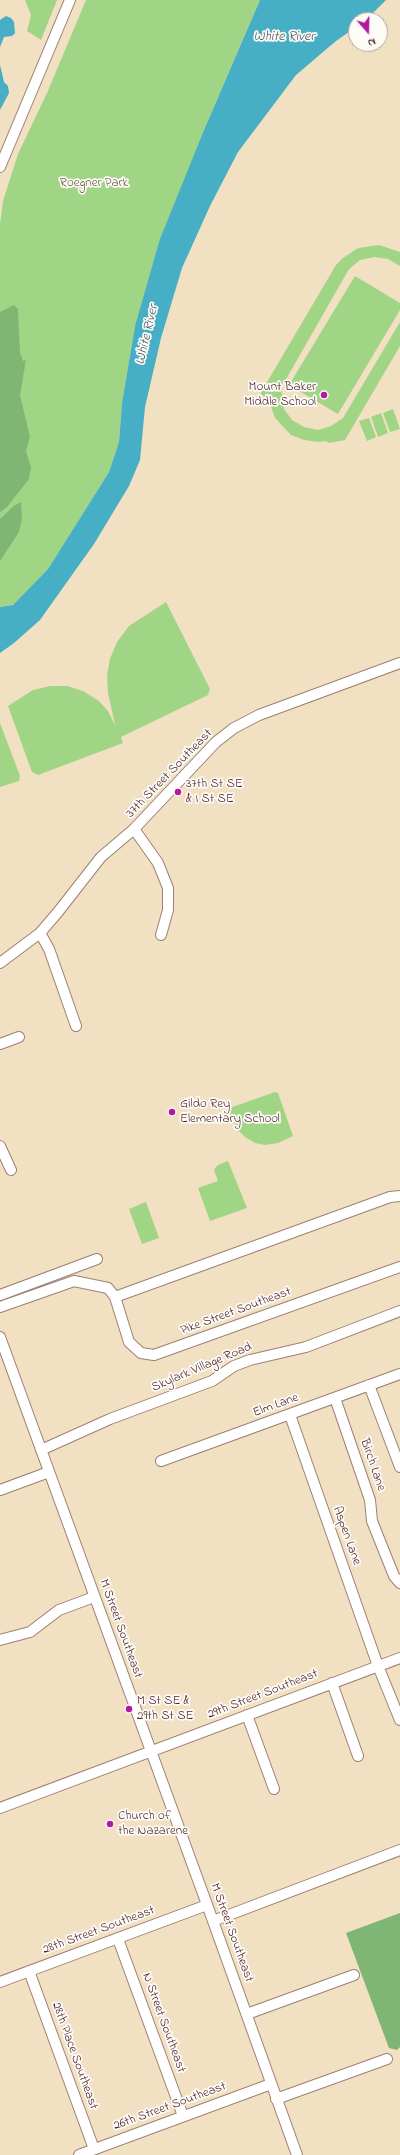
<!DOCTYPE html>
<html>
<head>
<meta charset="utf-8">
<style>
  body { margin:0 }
  #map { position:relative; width:400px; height:2155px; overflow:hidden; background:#f1e0c1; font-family:"Indie Flower",sans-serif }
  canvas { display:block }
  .north { position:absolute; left:348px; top:12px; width:40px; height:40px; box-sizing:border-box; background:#fdfcf7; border:1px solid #b5a4a5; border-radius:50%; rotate:160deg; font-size:11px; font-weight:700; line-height:16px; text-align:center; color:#4a1f2b }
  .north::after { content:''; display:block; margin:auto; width:14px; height:18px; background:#b5179e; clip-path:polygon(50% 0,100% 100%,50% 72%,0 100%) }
</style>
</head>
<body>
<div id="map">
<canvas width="400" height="2155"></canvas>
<div class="north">N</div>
</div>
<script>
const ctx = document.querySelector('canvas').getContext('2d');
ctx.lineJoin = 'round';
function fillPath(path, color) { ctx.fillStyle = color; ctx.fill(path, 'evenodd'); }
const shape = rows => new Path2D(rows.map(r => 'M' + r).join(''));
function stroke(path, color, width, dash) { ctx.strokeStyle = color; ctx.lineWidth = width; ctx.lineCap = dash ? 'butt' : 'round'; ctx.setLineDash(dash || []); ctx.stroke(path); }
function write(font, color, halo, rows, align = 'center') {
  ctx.font = font + ' "Indie Flower",sans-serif'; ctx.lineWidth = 3.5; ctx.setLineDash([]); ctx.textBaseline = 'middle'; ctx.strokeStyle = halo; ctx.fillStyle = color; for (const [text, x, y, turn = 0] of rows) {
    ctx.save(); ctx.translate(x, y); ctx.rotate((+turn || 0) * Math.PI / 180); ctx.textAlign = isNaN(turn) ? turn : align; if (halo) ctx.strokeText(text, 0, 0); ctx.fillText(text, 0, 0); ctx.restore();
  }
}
const green = shape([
  [25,0,57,0,41,40,27,31,31,15],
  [86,0,260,0,204,130,135,326,122,403,119,442,109,472,48,569,13,605,0,607,0,224,3,201,18,154,47,93],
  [379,245,400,252,400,266,388,259,374,257,360,260,349,269,281,388,284,409,292,420,304,427,318,430,331,426,343,418,400,322,400,346,345,440,329,443,326,441,318,442,304,440,291,435,275,418,268,398,260,394,336,265,343,258,358,248],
  [355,276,400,303,400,310,338,414,289,385],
  [393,409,400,429,390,432,383,413],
  [381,413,388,433,378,437,371,417],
  [369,418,376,437,367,441,359,421],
  [166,602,210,689,208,695,121,737,123,743,38,775,32,772,8,706,33,690,50,686,67,686,83,691,99,701,108,711,115,725,108,693,107,675,110,659,117,642,129,626],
  [0,723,20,776,19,781,0,787],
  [275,1092,278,1093,293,1136,278,1143,265,1145,255,1143,245,1137,237,1129,227,1109],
  [228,1161,247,1208,210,1221,198,1188,218,1181,214,1170,218,1165],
  [146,1202,159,1238,142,1244,129,1209]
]);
const forest = shape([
  [14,305,18,309,20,353,23,361,26,360,20,395,30,437,26,451,31,468,29,479,7,507,0,512,0,312],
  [21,502,22,519,19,532,0,561,0,519,15,505],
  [400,1913,400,2047,397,2050,389,2048,346,1933]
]);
const water = shape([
  [260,0,386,0,366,20,356,20,356,27,336,41,296,75,238,152,210,206,182,268,161,338,145,407,140,460,129,486,94,544,40,620,14,643,0,653,0,607,13,605,48,569,109,472,119,442,122,403,135,326,160,239,204,130],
  [6,16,11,18,14,22,15,33,12,36,4,37,0,47,0,20],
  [0,65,4,82,8,86,9,93,0,110]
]);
const minor = shape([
  [0,167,70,0],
  [134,829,158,863,168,888,168,910,161,935],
  [40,933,49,949,76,1026],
  [0,963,40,933,58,912,101,857,134,829,216,742,234,728,259,715,400,663],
  [0,1044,19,1037],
  [0,1146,11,1170],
  [0,1295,97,1259],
  [115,1297,390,1197,400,1196],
  [0,1307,74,1281,108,1288,115,1297,129,1342,141,1353,154,1355,400,1267],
  [0,1337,213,1921,297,2155],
  [369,1385,400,1467],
  [335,1398,370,1500,372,1521,394,1576,400,1583],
  [290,1415,378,1666,400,1720],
  [41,1450,110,1419,212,1381,234,1366,250,1360,306,1347,400,1311],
  [161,1461,400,1374],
  [0,1490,49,1472],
  [0,1640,30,1632,59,1610,94,1597],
  [332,1683,358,1756],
  [247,1715,274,1789],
  [0,1808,400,1658],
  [213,1921,400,1850],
  [118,1939,183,2116],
  [29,1971,94,2149],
  [0,1982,207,1905],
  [247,2014,354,1975],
  [276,2099,387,2059],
  [79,2155,271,2084]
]);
const markers = [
  [324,395,4,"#b5179e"],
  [178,792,4,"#b5179e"],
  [172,1112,4,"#b5179e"],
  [129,1709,4,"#b5179e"],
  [110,1824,4,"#b5179e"]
];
const parkNames = [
  ["Roegner Park",94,184]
];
const poiNames = [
  ["Mount Baker",316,388,"right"],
  ["Middle School",316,403,"right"],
  ["37th St SE",186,785],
  ["& I St SE",186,800],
  ["Gildo Rey",180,1105],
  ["Elementary School",180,1120],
  ["M St SE &",137,1702],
  ["29th St SE",137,1717],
  ["Church of",118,1817],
  ["the Nazarene",118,1832]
];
const streetNames = [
  ["37th Street Southeast",170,774,-46],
  ["Pike Street Southeast",236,1312,-20],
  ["Skylark Village Road",202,1368,-23],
  ["Elm Lane",276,1406,-20],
  ["Birch Lane",372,1465,71],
  ["Aspen Lane",346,1536,70],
  ["M Street Southeast",120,1629,70],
  ["29th Street Southeast",263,1695,-21],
  ["28th Street Southeast",99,1931,-20],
  ["M Street Southeast",231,1933,70],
  ["N Street Southeast",163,2023,70],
  ["28th Place Southeast",74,2056,70],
  ["26th Street Southeast",170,2107,-20]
];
const waterNames = [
  ["White River",284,38],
  ["White River",148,335,-77]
];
fillPath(green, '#a1d586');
fillPath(forest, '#80b673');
fillPath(water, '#46afc5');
stroke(minor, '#9e8076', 12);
stroke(minor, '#fff', 10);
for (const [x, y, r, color] of markers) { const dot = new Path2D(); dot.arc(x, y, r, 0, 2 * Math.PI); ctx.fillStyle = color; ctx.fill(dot); stroke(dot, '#fdfcf7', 1.5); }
write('13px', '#645646', '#fdfcf7', parkNames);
write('13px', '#4a1f2b', '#fdfcf7', poiNames, 'left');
write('13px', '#4a1f2b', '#fdfcf7', streetNames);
write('italic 14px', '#485969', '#fdfcf7', waterNames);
</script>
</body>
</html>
